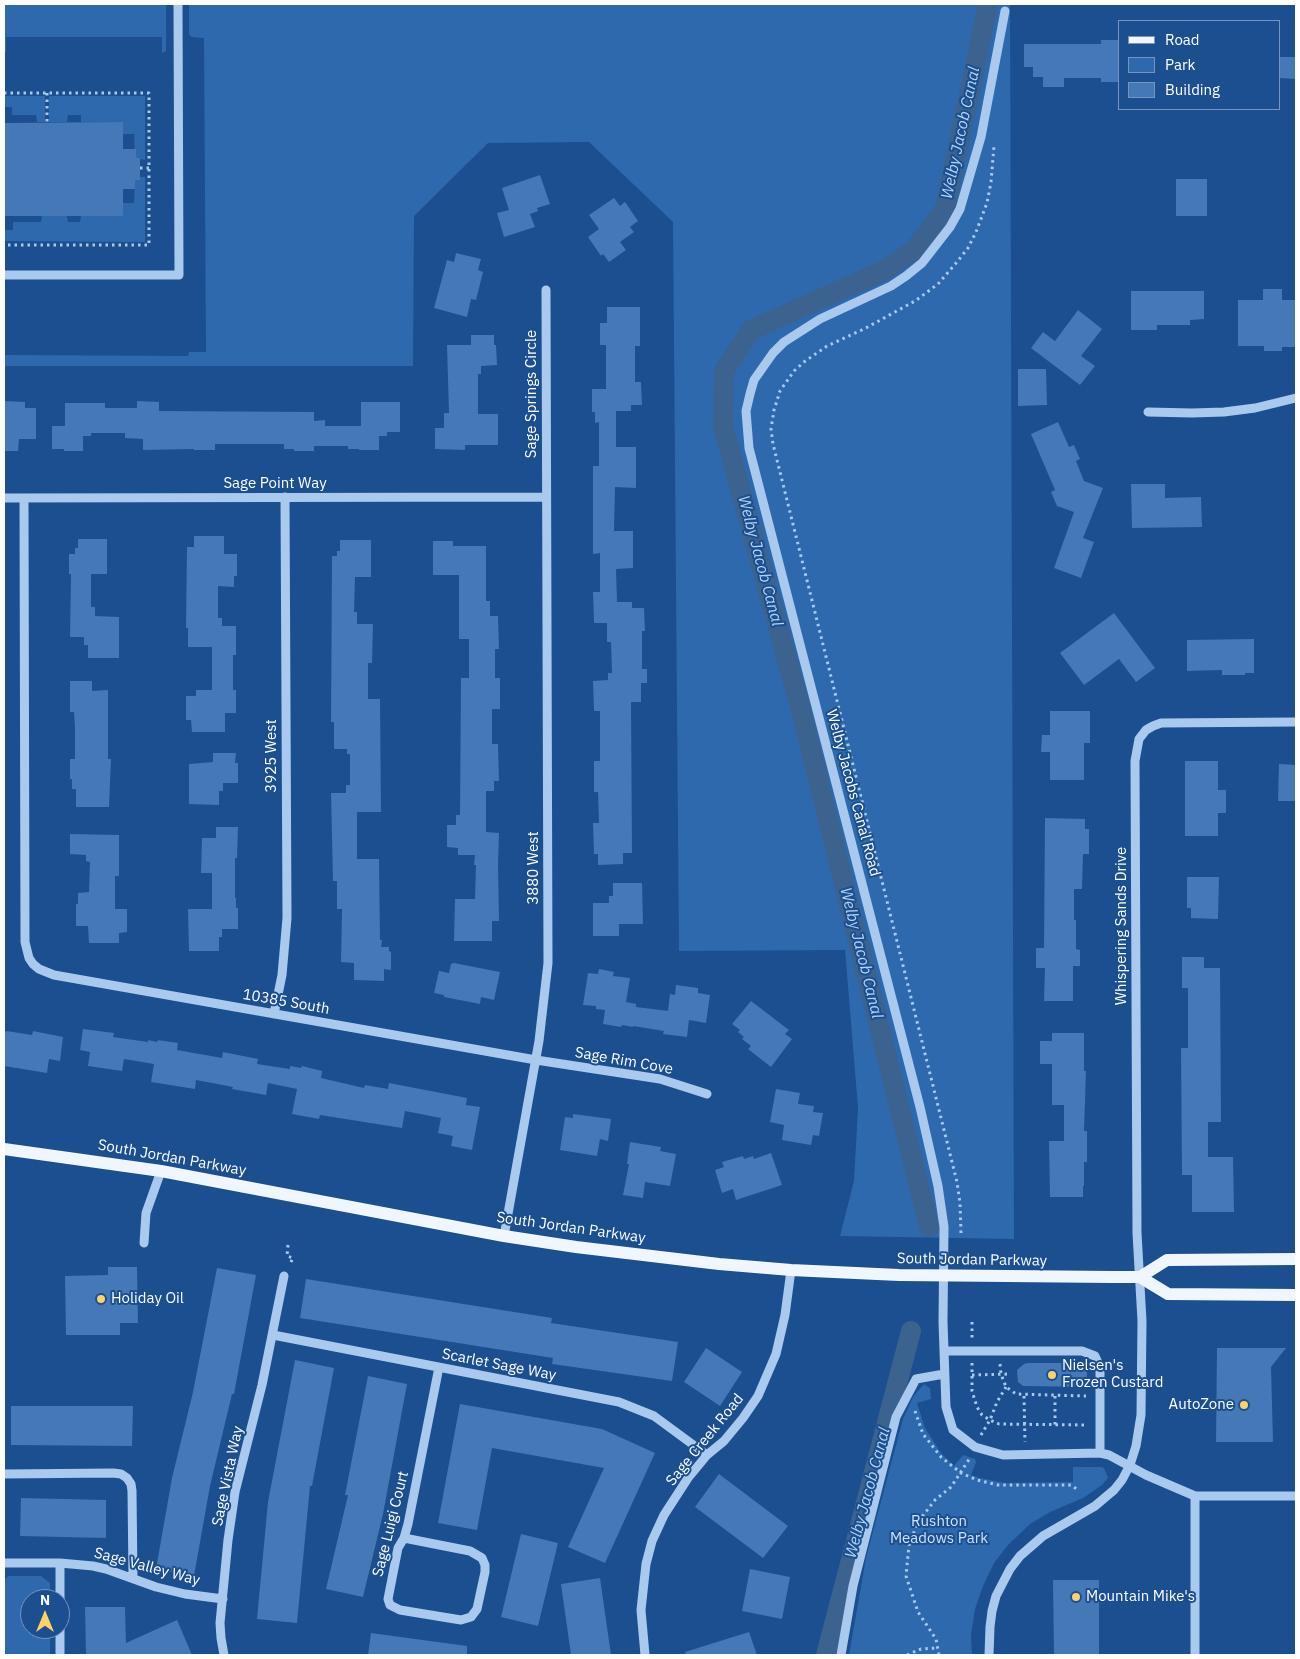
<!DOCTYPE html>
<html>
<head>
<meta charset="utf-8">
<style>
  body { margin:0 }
  #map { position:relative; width:1300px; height:1659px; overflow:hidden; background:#1b4f8f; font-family:"IBM Plex Sans",sans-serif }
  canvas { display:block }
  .frame { position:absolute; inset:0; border:5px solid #fff; pointer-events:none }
  .legend { position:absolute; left:1118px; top:20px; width:162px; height:90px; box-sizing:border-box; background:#1b4f8f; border:1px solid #7695bc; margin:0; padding:6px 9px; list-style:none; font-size:15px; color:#fff }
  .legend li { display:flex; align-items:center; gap:10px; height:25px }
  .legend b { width:25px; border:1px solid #7695bc }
  .north { position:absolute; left:20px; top:1589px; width:50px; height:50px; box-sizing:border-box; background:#1b4f8f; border:1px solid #7695bc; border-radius:50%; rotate:0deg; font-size:14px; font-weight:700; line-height:20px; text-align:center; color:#fff }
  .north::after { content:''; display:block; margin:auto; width:18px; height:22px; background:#ffd166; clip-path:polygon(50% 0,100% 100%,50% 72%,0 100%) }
</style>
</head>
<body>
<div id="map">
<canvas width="1300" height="1659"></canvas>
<div class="frame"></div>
<ul class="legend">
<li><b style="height:6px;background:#f0f6ff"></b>Road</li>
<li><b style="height:14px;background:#2e69ad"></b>Park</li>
<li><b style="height:14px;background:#4478b7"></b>Building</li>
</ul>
<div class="north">N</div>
</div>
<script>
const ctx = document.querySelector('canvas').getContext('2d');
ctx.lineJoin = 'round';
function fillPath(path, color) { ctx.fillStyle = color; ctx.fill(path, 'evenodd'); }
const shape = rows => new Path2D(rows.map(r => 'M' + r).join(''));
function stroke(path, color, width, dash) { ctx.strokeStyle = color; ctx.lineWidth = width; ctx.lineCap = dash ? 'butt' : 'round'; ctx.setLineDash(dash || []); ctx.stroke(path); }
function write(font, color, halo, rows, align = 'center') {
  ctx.font = font + ' "IBM Plex Sans",sans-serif'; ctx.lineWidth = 4; ctx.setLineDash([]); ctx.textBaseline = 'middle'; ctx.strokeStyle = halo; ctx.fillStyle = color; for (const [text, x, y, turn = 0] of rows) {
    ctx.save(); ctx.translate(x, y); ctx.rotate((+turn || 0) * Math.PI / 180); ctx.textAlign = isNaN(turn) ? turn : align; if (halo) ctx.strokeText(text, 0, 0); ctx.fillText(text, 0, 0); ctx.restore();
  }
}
const green = shape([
  [4,4,166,4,166,51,162,53,162,37,6,37,6,52,4,52],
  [189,4,1010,4,1014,1239,840,1236,854,1181,858,1108,845,950,679,951,673,222,589,142,488,143,414,216,413,366,4,366,4,355,188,356,189,352,206,352,204,38,191,37,189,34],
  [4,96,45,96,45,122,37,122,36,115,12,115,12,107,4,107],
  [49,96,145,96,145,160,135,158,134,134,123,134,123,122,81,122,81,115,68,115,67,122,49,122],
  [140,177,145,177,145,242,4,241,4,230,13,230,13,222,41,222,42,216,67,216,68,222,80,222,81,216,123,216,123,203,134,203,135,180,140,180],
  [924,1384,930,1388,931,1399,917,1403,925,1428,941,1453,954,1466,963,1455,975,1459,976,1462,971,1475,980,1478,1005,1483,1073,1482,1073,1467,1101,1467,1104,1468,1108,1478,1102,1485,1083,1498,1050,1512,1030,1524,1008,1545,994,1563,983,1586,975,1609,971,1635,972,1655,849,1655,866,1558,903,1419,913,1397],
  [8,1576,41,1576,50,1583,50,1599,30,1599,30,1629,50,1629,50,1655,4,1655,4,1580]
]);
const canal = shape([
  [929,1227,801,711,723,426,724,371,751,330,885,270,914,250,945,209,988,4],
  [826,1655,911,1331]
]);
const building = shape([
  [1101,40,1119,40,1119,82,1101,82,1101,78,1064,78,1064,87,1043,87,1043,77,1033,77,1033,67,1024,67,1024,44,1101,44],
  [1279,57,1296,57,1296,79,1279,78],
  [123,122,123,149,136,149,136,158,140,158,140,180,135,180,135,189,123,189,123,216,4,216,4,123],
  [540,175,550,204,537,208,538,211,530,214,535,227,504,237,497,213,509,210,502,188],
  [1176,179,1207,179,1207,216,1176,216],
  [614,198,620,206,625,202,638,221,630,227,634,232,620,242,626,250,609,262,603,254,601,256,588,237,599,229,589,215],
  [456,253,481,259,478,270,483,272,476,300,471,299,467,317,434,308,447,260,454,262],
  [1263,289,1282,289,1282,300,1296,300,1296,347,1282,347,1282,351,1264,351,1264,346,1238,346,1238,300,1263,300],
  [1131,291,1204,291,1204,319,1190,320,1190,325,1157,325,1157,330,1131,330],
  [607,307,640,307,640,346,635,346,635,382,641,382,642,405,631,405,631,411,616,411,616,447,636,447,636,488,615,487,614,531,633,531,633,568,616,569,617,602,632,602,632,608,644,608,645,631,642,631,642,669,647,669,647,683,641,683,641,702,631,702,632,853,623,853,623,864,598,865,598,854,594,854,593,823,599,823,598,792,594,792,594,761,600,761,600,711,594,711,593,681,608,680,608,673,612,673,611,642,607,642,607,623,594,623,593,592,600,592,600,553,593,554,593,466,599,466,599,422,595,423,595,412,592,412,592,389,606,389,606,345,600,345,600,323,607,323],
  [1078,310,1102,329,1081,356,1095,366,1080,385,1031,348,1043,332,1055,341],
  [471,335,494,335,494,345,496,345,497,365,481,366,481,374,478,374,478,414,498,414,498,445,465,445,465,450,435,449,435,428,444,428,444,413,449,413,447,345,471,345],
  [1018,369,1046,369,1047,405,1018,406],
  [4,401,25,402,25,408,36,408,36,439,19,439,18,451,4,451],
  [137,401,159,402,159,411,314,412,314,421,325,420,325,426,361,426,361,402,400,402,400,432,387,432,387,436,379,436,379,450,359,450,359,449,348,449,348,446,314,446,314,451,294,451,294,449,284,449,284,444,215,444,215,450,194,450,194,449,143,450,143,439,125,438,125,433,91,433,91,436,83,436,83,451,64,451,64,449,52,449,52,426,65,426,65,403,105,403,105,408,137,408],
  [1058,422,1069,447,1074,445,1080,459,1076,461,1084,481,1103,488,1083,538,1094,542,1081,578,1054,568,1074,512,1057,506,1051,492,1055,490,1031,434],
  [1131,484,1165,484,1165,498,1201,497,1202,527,1132,528],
  [194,536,224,536,224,554,237,554,237,576,234,576,234,587,218,586,218,618,222,618,222,626,236,626,236,655,233,655,233,690,236,690,236,713,225,713,225,732,192,732,191,720,186,720,186,696,196,696,196,690,212,690,212,647,188,647,188,628,186,628,187,547,194,547],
  [78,539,107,539,107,574,91,574,91,607,95,607,95,616,119,617,119,658,88,658,88,645,84,645,84,637,70,637,71,574,69,574,69,554,75,554,75,548,78,548],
  [340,540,371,540,371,577,355,577,354,612,357,612,357,624,373,624,372,663,368,663,368,699,380,699,381,812,357,812,357,859,379,859,380,940,382,940,381,947,389,947,389,951,391,952,391,970,384,969,384,981,354,980,354,963,341,962,342,909,337,909,337,881,333,881,331,793,346,793,346,785,350,785,350,754,347,754,347,749,334,749,334,722,331,722,332,556,337,556,337,551,340,551],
  [433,541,453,541,453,546,486,546,486,601,490,601,490,616,498,616,499,649,495,649,495,678,500,678,500,709,492,709,492,744,498,744,499,781,494,781,494,791,486,791,486,832,499,833,498,865,499,921,492,921,492,941,454,941,455,899,475,899,476,865,474,865,475,855,458,855,458,848,447,847,447,825,456,825,456,815,460,815,461,678,469,678,469,639,459,639,459,575,433,575],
  [1114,613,1155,668,1136,682,1119,659,1084,685,1060,653],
  [1254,639,1254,673,1245,673,1245,675,1222,675,1222,670,1187,671,1187,640],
  [70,681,92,681,92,691,108,690,108,759,111,759,109,807,76,807,76,789,72,789,72,779,70,779,70,759,75,759,75,727,74,712,70,712],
  [1050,711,1090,711,1090,743,1084,743,1084,780,1050,780,1050,752,1041,752,1042,735,1050,735],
  [213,753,236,753,235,763,238,763,238,783,223,783,223,791,219,791,219,805,189,804,189,764,213,762],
  [1185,761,1218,761,1218,790,1226,790,1226,813,1218,813,1218,836,1185,836],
  [1279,764,1296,765,1296,801,1278,801],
  [1045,818,1085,819,1085,829,1089,829,1089,854,1083,854,1082,889,1074,889,1074,920,1076,920,1076,949,1080,950,1080,966,1073,966,1073,1001,1044,1001,1045,968,1036,968,1036,948,1044,948],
  [216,827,238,827,237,858,235,858,235,898,236,898,236,908,238,908,238,929,222,929,222,937,219,937,219,951,189,951,188,909,212,909,212,873,201,873,202,838,216,838],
  [70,834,119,835,119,876,115,876,115,909,127,909,127,932,119,933,119,943,89,943,88,926,76,926,76,904,78,904,78,893,89,892,90,862,86,861,86,855,70,854],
  [1187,877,1219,877,1218,919,1191,918,1191,908,1187,908],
  [613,883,642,883,643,924,619,924,619,936,593,936,593,903,609,903,609,896,613,896],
  [1182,957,1204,957,1204,968,1220,968,1221,1122,1208,1122,1208,1157,1233,1157,1234,1212,1192,1212,1192,1175,1182,1175,1181,1048,1188,1048,1188,988,1182,988],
  [454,963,500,972,494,1000,481,997,480,1004,444,997,444,995,434,993,439,971,449,973,451,964],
  [599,969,614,972,613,976,630,978,626,1002,636,1004,636,1007,668,1011,670,994,675,995,676,985,698,988,698,993,710,995,706,1023,689,1020,687,1037,663,1034,664,1031,633,1026,633,1027,622,1025,621,1027,603,1024,605,1010,596,1009,596,1006,583,1005,588,973,598,974],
  [751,1001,789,1030,785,1034,792,1039,771,1067,748,1049,751,1046,742,1039,744,1037,738,1032,740,1030,732,1024],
  [83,1029,114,1033,113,1037,148,1042,148,1040,157,1042,158,1040,178,1043,177,1050,222,1058,223,1052,258,1059,257,1064,290,1069,290,1066,301,1068,302,1066,322,1071,321,1078,364,1088,365,1085,388,1089,389,1083,467,1098,466,1105,480,1107,472,1150,451,1146,453,1136,438,1133,441,1118,405,1111,402,1128,320,1115,319,1119,292,1114,297,1089,268,1083,266,1095,232,1089,233,1087,196,1080,195,1089,151,1082,154,1064,124,1059,122,1071,88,1066,90,1052,80,1050],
  [7,1031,32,1035,33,1031,63,1037,60,1061,49,1059,47,1073,4,1066,4,1032],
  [1052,1033,1084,1033,1084,1071,1086,1071,1084,1131,1087,1131,1087,1162,1084,1162,1084,1186,1083,1186,1083,1197,1050,1197,1049,1141,1064,1141,1064,1105,1052,1105,1052,1064,1040,1064,1040,1041,1052,1041],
  [776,1089,800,1093,798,1104,814,1106,813,1112,823,1113,819,1136,813,1135,811,1145,782,1140,784,1125,770,1122],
  [573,1114,611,1119,608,1141,600,1139,597,1156,560,1150,565,1117,573,1118],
  [630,1142,661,1147,660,1151,676,1154,670,1186,645,1182,643,1198,623,1195,629,1164,627,1164],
  [771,1153,782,1185,736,1200,733,1189,722,1193,715,1170,724,1167,722,1162,743,1156,744,1159,753,1156,754,1159],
  [108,1267,137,1267,138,1323,120,1323,120,1335,66,1335,65,1276,108,1275],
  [217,1268,256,1275,234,1394,232,1394,210,1486,194,1576,156,1569,172,1478,193,1392],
  [306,1279,552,1318,551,1323,678,1342,672,1381,552,1364,553,1358,300,1318],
  [706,1348,742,1372,720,1406,684,1382],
  [1217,1348,1286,1348,1271,1367,1273,1442,1216,1442],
  [295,1360,334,1368,312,1486,310,1486,297,1623,257,1619,268,1502],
  [1028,1363,1087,1363,1087,1387,1023,1386,1018,1382,1017,1370,1024,1364],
  [368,1376,407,1384,383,1514,363,1597,326,1589,348,1495,345,1495],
  [460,1404,602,1429,655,1453,605,1563,568,1547,604,1468,492,1448,477,1530,438,1523],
  [11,1406,133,1406,132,1446,11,1445],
  [719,1474,788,1526,763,1558,695,1507],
  [21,1498,106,1500,106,1538,20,1536],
  [521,1534,558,1543,538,1626,501,1617],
  [750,1569,790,1577,782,1619,742,1611],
  [600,1578,611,1655,571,1655,561,1584],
  [1053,1580,1099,1580,1099,1655,1054,1655],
  [85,1607,125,1607,126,1643,177,1620,192,1655,86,1655],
  [749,1632,757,1655,686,1655,685,1652],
  [371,1633,467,1646,467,1655,368,1655]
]);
const path = shape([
  [4,93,149,93,149,245,4,245],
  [47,93,47,122],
  [140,168,149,168],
  [961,1233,960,1203,957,1182,773,444,771,429,774,410,780,391,794,371,804,362,827,346,864,329,915,301,938,284,957,262,968,248,976,232,987,203,991,182,994,146],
  [288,1245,287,1256,293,1258,290,1264],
  [972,1322,972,1338],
  [972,1363,972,1391,977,1407,982,1415,990,1420,999,1424,1087,1425],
  [1000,1364,1001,1374,1006,1387,1016,1394,1086,1396],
  [972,1375,1010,1374],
  [1024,1396,1025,1442],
  [1055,1396,1055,1425],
  [915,1411,923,1434,941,1457,961,1473,977,1480,998,1485,1071,1485,1078,1490],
  [981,1435,990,1420,997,1402,1006,1387],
  [907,1655,921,1649,938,1648],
  [939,1655,936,1639,918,1612,906,1576,909,1545,918,1522,935,1500,951,1487,970,1458]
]);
const minor = shape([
  [1005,11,981,137,960,209,950,227,922,263,906,276,891,286,820,319,784,342,773,353,754,380,750,394,746,411,749,448,920,1107,938,1186,944,1227,943,1322,946,1407,953,1430,975,1447,1003,1455,1100,1453,1109,1455,1146,1475,1195,1496,1296,1496],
  [4,275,179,275,178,4],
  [1148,412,1192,413,1224,412,1255,408,1296,398],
  [4,498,546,497],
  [24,498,25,942,29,958,33,964,39,969,54,975,536,1060,660,1079,707,1094],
  [274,1014,282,975,287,918,285,497],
  [504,1236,539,1041,548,963,546,290],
  [144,1243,146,1213,161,1171],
  [273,1335,619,1402,654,1416,707,1455],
  [945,1351,1082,1351,1095,1356,1100,1367,1100,1453],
  [4,1474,113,1473,121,1474,127,1478,131,1484,132,1491,133,1578],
  [1195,1496,1195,1655],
  [404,1538,470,1551,482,1558,485,1565,485,1572,477,1609,471,1617,461,1620,400,1610,390,1605,388,1599,398,1548,404,1538,408,1524,439,1367],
  [4,1563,60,1563,93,1566,106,1569,156,1587,185,1594,223,1599],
  [60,1563,60,1599],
  [60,1629,60,1655],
  [224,1655,221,1638,220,1623,228,1540,235,1492,262,1385,284,1276],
  [645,1655,641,1610,646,1564,652,1541,664,1515,688,1478,707,1455,724,1441,743,1418,758,1396,776,1354,785,1315,791,1270],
  [841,1655,853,1586,896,1417,916,1379,944,1374],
  [989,1655,990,1627,992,1611,996,1596,1010,1569,1020,1556,1043,1536,1095,1506,1114,1490,1122,1480,1130,1465,1136,1446,1141,1415,1142,1321,1137,1233,1135,761,1139,739,1146,730,1153,726,1161,723,1296,722]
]);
const major = shape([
  [4,1149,161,1171,504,1236,576,1247,719,1264,791,1270,899,1275,1114,1277,1140,1277,1167,1260,1296,1259],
  [1140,1277,1168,1294,1296,1295]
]);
const markers = [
  [101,1299,5,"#ffd166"],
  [1052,1375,5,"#ffd166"],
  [1244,1405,5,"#ffd166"],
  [1076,1597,5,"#ffd166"]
];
const streetNames = [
  ["Sage Springs Circle",532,394,-90],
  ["Sage Point Way",275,484],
  ["3925 West",272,756,-90],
  ["Welby Jacobs Canal Road",853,793,75],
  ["3880 West",534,868,-90],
  ["Whispering Sands Drive",1122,926,-90],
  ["10385 South",286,1002,10],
  ["Sage Rim Cove",624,1061,10],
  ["South Jordan Parkway",172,1158,10],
  ["South Jordan Parkway",571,1228,8],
  ["South Jordan Parkway",972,1260,1],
  ["Scarlet Sage Way",499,1365,11],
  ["Sage Creek Road",705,1440,-51],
  ["Sage Vista Way",228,1476,-78],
  ["Sage Luigi Court",391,1524,-76],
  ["Sage Valley Way",147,1567,15]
];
const poiNames = [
  ["Holiday Oil",111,1299],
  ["Nielsen's",1062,1366],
  ["Frozen Custard",1062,1383],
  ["AutoZone",1234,1405,"right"],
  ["Mountain Mike's",1086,1597]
];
const parkNames = [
  ["Rushton",939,1522],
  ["Meadows Park",939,1539]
];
const waterNames = [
  ["Welby Jacob Canal",961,133,-78],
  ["Welby Jacob Canal",760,561,75],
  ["Welby Jacob Canal",861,953,76],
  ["Welby Jacob Canal",868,1493,-75]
];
fillPath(green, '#2e69ad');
stroke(canal, '#3c6290', 20);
fillPath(building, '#4478b7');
stroke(path, '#a9c9ee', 3, [2.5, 4]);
stroke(minor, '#a9c9ee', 9);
stroke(major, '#f0f6ff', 12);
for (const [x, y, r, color] of markers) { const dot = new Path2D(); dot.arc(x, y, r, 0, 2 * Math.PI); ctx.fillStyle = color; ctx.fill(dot); stroke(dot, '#1b4f8f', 2); }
write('15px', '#fff', '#1b4f8f', streetNames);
write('15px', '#fff', '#1b4f8f', poiNames, 'left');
write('15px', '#cfe3fa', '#1b4f8f', parkNames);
write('italic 16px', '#b5d3f5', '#1b4f8f', waterNames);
</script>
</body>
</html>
